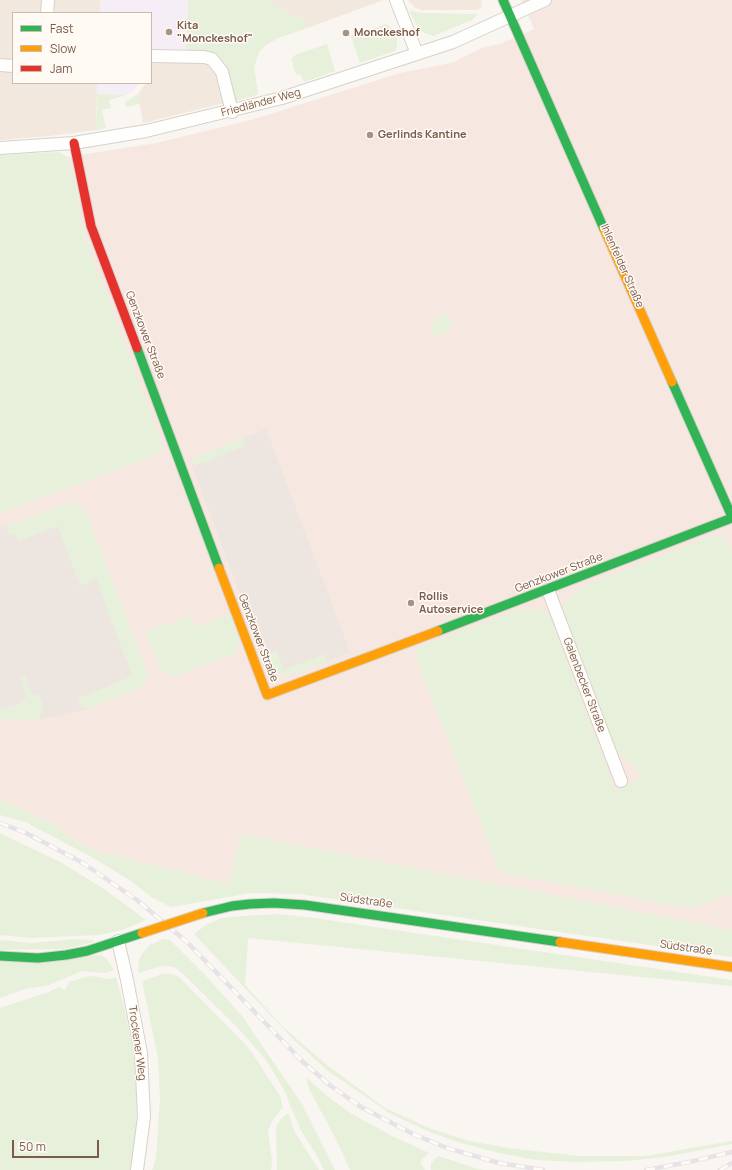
<!DOCTYPE html>
<html>
<head>
<meta charset="utf-8">
<style>
  body { margin:0 }
  #map { position:relative; width:732px; height:1170px; overflow:hidden; background:#f9f5f0; font-family:Manrope,sans-serif }
  canvas { display:block }
  .legend { position:absolute; left:12px; top:12px; width:140px; height:72px; box-sizing:border-box; background:#fffaf3; border:1px solid #cabbb1; margin:0; padding:5px 7px; list-style:none; font-size:12px; color:#7a5c4d }
  .legend li { display:flex; align-items:center; gap:8px; height:20px }
  .legend b { width:20px; border:1px solid #cabbb1 }
  .scale { position:absolute; left:12px; top:1140px; width:87px; height:18px; box-sizing:border-box; border:2px solid #7a5c4d; border-top:0; padding-left:5px; font-size:12px; line-height:14px; white-space:nowrap; color:#7a5c4d; -webkit-text-stroke:3px #fffaf3; paint-order:stroke }
</style>
</head>
<body>
<div id="map">
<canvas width="732" height="1170"></canvas>
<ul class="legend">
<li><b style="height:5px;background:#30b455"></b>Fast</li>
<li><b style="height:5px;background:#ff9f0a"></b>Slow</li>
<li><b style="height:5px;background:#e5322d"></b>Jam</li>
</ul>
<div class="scale">50 m</div>
</div>
<script>
const ctx = document.querySelector('canvas').getContext('2d');
ctx.lineJoin = 'round';
function fillPath(path, color) { ctx.fillStyle = color; ctx.fill(path, 'evenodd'); }
const shape = rows => new Path2D(rows.map(r => 'M' + r).join(''));
function stroke(path, color, width, dash) { ctx.strokeStyle = color; ctx.lineWidth = width; ctx.lineCap = dash ? 'butt' : 'round'; ctx.setLineDash(dash || []); ctx.stroke(path); }
function write(font, color, halo, rows, align = 'center') {
  ctx.font = font + ' Manrope,sans-serif'; ctx.lineWidth = 3; ctx.setLineDash([]); ctx.textBaseline = 'middle'; ctx.strokeStyle = halo; ctx.fillStyle = color; for (const [text, x, y, turn = 0] of rows) {
    ctx.save(); ctx.translate(x, y); ctx.rotate((+turn || 0) * Math.PI / 180); ctx.textAlign = isNaN(turn) ? turn : align; if (halo) ctx.strokeText(text, 0, 0); ctx.fillText(text, 0, 0); ctx.restore();
  }
}
const residential = shape([
  [0,0,100,0,100,13,13,13,13,83,97,83,96,130,49,136,0,140],
  [270,0,384,0,307,28,304,20,286,13],
  [408,0,481,0,482,4,481,8,478,10,421,10,414,7],
  [151,59,209,63,215,68,225,103,143,123,138,94,146,83,151,83]
]);
const commercial = shape([
  [521,0,732,0,732,930,241,835,229,884,92,850,69,837,55,825,0,799,0,513,154,456,87,243,80,218,77,188,67,157,156,143,251,120,400,73,451,63,484,47,500,44,534,29]
]);
const industrial = shape([
  [266,429,350,652,292,674,282,675,271,670,264,657,191,463,195,457],
  [72,502,76,503,85,509,148,674,147,679,145,684,136,690,87,709,39,720,0,719,0,528]
]);
const education = shape([
  [100,0,188,0,186,51,151,50,151,13,100,13],
  [97,83,139,83,133,91,126,95,97,94]
]);
const green = shape([
  [188,0,270,0,286,13,304,20,307,28,279,38,267,44,259,52,254,67,258,93,256,95,235,101,227,71,186,51],
  [409,10,421,13,478,14,472,20,433,36,423,32,418,28],
  [386,24,394,30,397,35,397,46,395,51,360,63,351,36],
  [327,44,335,71,304,82,301,75,296,74,294,70,292,59,295,55],
  [97,94,126,95,109,100,111,108,102,110,106,128,96,130],
  [138,94,140,104,126,107,125,102],
  [59,152,67,157,72,170,77,188,80,218,87,243,163,447,154,456,0,513,0,155],
  [443,314,450,316,452,326,446,333,434,335,431,332,432,325,437,316],
  [244,438,245,446,205,462,195,465,191,463,195,457],
  [72,502,76,503,85,509,148,674,145,684,136,690,87,709,80,707,77,699,132,676,96,579,80,586,58,526,18,541,15,533,9,535,6,526],
  [715,535,721,536,726,539,732,553,732,894,696,907,689,908,504,873,498,868,415,655,418,647,521,609,542,610,550,617,615,790,640,779,636,768,616,752,561,610,564,602,584,586],
  [231,614,240,642,234,654,175,676,170,676,161,670,145,632,191,616,194,627],
  [277,651,284,670,325,654,328,661,292,674,282,675,271,670,264,657],
  [24,675,26,677,32,696,39,694,43,706,39,720,0,719,0,709,20,704,26,697,20,677],
  [0,799,55,825,69,837,92,850,229,884,241,834,732,930,732,957,299,894,251,893,172,907,173,908,153,898,128,879,88,855,25,822,0,815],
  [0,833,62,863,104,889,146,920,123,930,98,935,31,938,0,935],
  [279,914,314,918,732,980,732,986,248,938,245,985,284,1028,327,1065,385,1108,429,1128,469,1141,509,1148,578,1156,646,1156,732,1141,732,1144,665,1157,626,1161,575,1162,536,1160,499,1153,461,1143,432,1133,391,1114,328,1071,294,1040,194,934,206,925,222,918,241,916],
  [76,939,93,940,94,942,65,949,0,950,0,940,31,943],
  [163,939,170,940,208,978,242,1016,302,1104,335,1170,324,1170,316,1154,300,1129,284,1090,266,1060,237,1027,182,973,174,967,162,966,138,973,139,959,142,954,150,945],
  [100,955,106,958,114,970,106,973,82,971,49,985,25,989,0,998,0,962],
  [163,974,172,974,179,977,240,1039,251,1051,280,1096,283,1107,271,1123,268,1131,272,1161,271,1170,152,1170,156,1158,160,1098,158,1058,142,981],
  [93,976,109,979,116,977,125,1011,134,1054,137,1089,136,1143,131,1170,0,1170,0,1008,49,992,59,987,65,990,69,982,85,977],
  [306,1077,327,1096,352,1114,392,1136,429,1153,421,1160,421,1164,425,1170,350,1170,336,1139,309,1089],
  [288,1113,296,1134,319,1170,277,1170,276,1127,281,1119],
  [438,1156,475,1168,485,1170,431,1170,431,1163]
]);
const street = shape([
  [396,0,417,54],
  [47,13,48,0],
  [151,56,204,57,212,59,222,72,232,112],
  [0,65,13,66],
  [0,148,74,143,146,131,282,98,453,42,545,0],
  [548,590,621,781],
  [118,941,127,980,141,1053,144,1117,137,1170]
]);
const fast = shape([
  [503,0,604,229],
  [137,348,219,568],
  [672,382,732,517],
  [438,631,732,518],
  [203,913,232,906,250,904,274,903,305,905,560,942],
  [0,956,38,958,66,955,87,951,142,933]
]);
const slow = shape([
  [604,229,672,382],
  [219,568,267,695,438,631],
  [560,942,732,967]
]);
const jam = shape([
  [74,143,91,226,137,348]
]);
const rail = shape([
  [0,823,26,833,83,863,137,900,187,942,303,1062,331,1086,361,1107,413,1134,447,1148,499,1163,543,1170],
  [646,1170,689,1162,732,1152],
  [720,1170,732,1163]
]);
const slowBridge = shape([
  [142,933,203,913]
]);
const markers = [
  [169,32,4,"#a69286"],
  [346,33,4,"#a69286"],
  [370,135,4,"#a69286"],
  [411,603,4,"#a69286"]
];
const poiNames = [
  ["Kita",177,26],
  ["\"Monckeshof\"",177,39],
  ["Monckeshof",354,33],
  ["Gerlinds Kantine",378,135],
  ["Rollis",419,597],
  ["Autoservice",419,610]
];
const streetNames = [
  ["Friedländer Weg",261,103,-15],
  ["Ihlenfelder Straße",622,266,66],
  ["Genzkower Straße",145,335,69],
  ["Genzkower Straße",559,573,-21],
  ["Genzkower Straße",258,638,69],
  ["Galenbecker Straße",584,685,69],
  ["Südstraße",366,901,8],
  ["Südstraße",686,948,8],
  ["Trockener Weg",137,1043,82]
];
fillPath(residential, '#f2e8de');
fillPath(commercial, '#f6e8e1');
fillPath(industrial, '#ede5e0');
fillPath(education, '#f6eef6');
fillPath(green, '#e7f0db');
stroke(street, '#d7d1cb', 14);
stroke(fast, '#d9d2cb', 11);
stroke(slow, '#d9d2cb', 11);
stroke(jam, '#d9d2cb', 11);
stroke(street, '#fefefd', 12);
stroke(fast, '#30b455', 9);
stroke(slow, '#ff9f0a', 9);
stroke(jam, '#e5322d', 9);
stroke(rail, '#e6e3e7', 4.5);
stroke(rail, '#fffaf3', 3, [9]);
stroke(slowBridge, '#d9d2cb', 11, []);
stroke(slowBridge, '#ff9f0a', 9);
for (const [x, y, r, color] of markers) { const dot = new Path2D(); dot.arc(x, y, r, 0, 2 * Math.PI); ctx.fillStyle = color; ctx.fill(dot); stroke(dot, '#fffaf3', 1.5); }
write('bold 11px', '#7a5c4d', '#fffaf3', poiNames, 'left');
write('11px', '#7a5c4d', '#fffaf3', streetNames);
</script>
</body>
</html>
